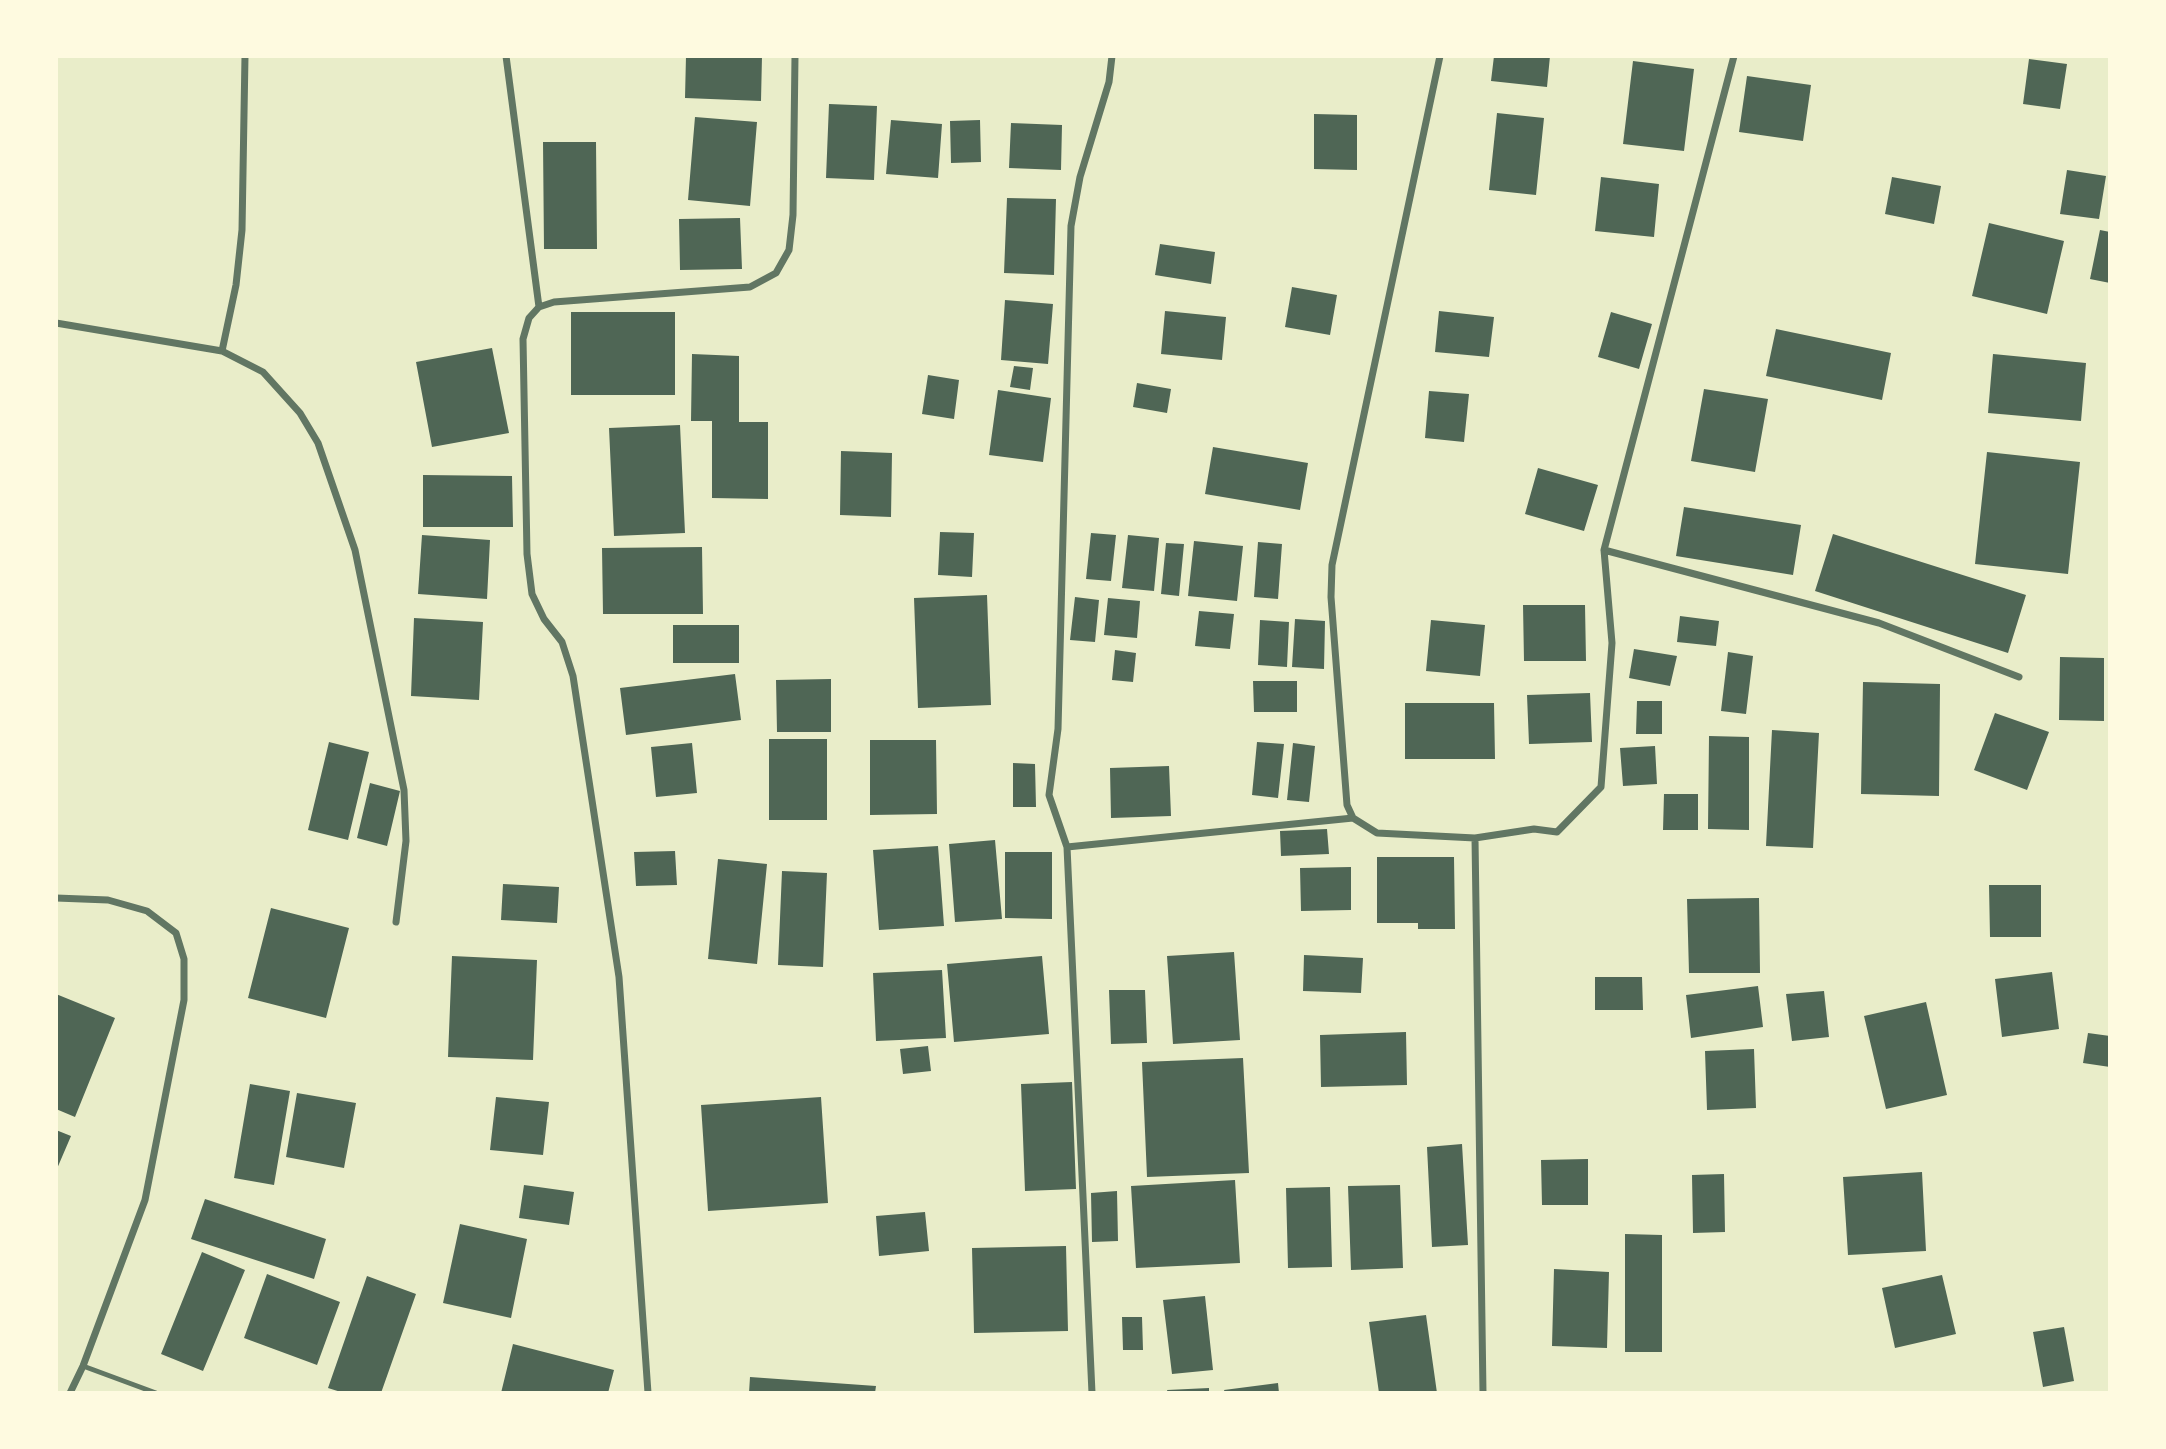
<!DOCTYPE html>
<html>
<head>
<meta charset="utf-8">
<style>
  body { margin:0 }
  #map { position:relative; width:2166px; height:1449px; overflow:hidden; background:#e9edc9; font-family:Roboto,sans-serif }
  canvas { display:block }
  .frame { position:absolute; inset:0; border:58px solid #fefae0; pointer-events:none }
</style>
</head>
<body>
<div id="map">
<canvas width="2166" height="1449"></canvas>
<div class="frame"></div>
</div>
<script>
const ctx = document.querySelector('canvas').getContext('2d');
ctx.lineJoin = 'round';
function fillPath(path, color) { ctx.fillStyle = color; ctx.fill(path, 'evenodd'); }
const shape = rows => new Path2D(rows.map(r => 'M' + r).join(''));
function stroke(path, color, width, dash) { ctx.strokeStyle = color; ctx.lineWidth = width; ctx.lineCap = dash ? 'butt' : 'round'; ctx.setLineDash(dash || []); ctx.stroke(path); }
const building = shape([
  [686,56,762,56,761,101,685,98],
  [1494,56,1550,56,1547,87,1491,81],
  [2029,59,2067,64,2060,109,2023,104],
  [1633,61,1694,69,1684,151,1623,144],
  [1747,76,1811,85,1803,141,1739,132],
  [829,104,877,106,874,180,826,178],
  [1497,113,1544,118,1536,195,1489,190],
  [1314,114,1357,115,1357,170,1314,169],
  [695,117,757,122,750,206,688,200],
  [891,120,942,124,938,178,886,174],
  [980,120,981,162,951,163,950,121],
  [1011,123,1062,125,1061,170,1009,168],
  [543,142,596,142,597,249,544,249],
  [2067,170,2106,176,2099,219,2060,214],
  [1601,177,1659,184,1654,237,1595,231],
  [1892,177,1941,186,1934,224,1885,214],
  [1007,198,1056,199,1054,275,1004,273],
  [740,218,742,269,680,270,679,219],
  [1989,223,2064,241,2047,314,1972,296],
  [2100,230,2110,232,2110,283,2090,279],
  [1160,244,1215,252,1211,284,1155,275],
  [1292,287,1337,295,1330,335,1285,327],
  [1005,300,1053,304,1048,364,1001,360],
  [1165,311,1226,317,1222,360,1161,354],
  [1439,311,1494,317,1489,357,1435,352],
  [571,312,675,312,675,395,571,395],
  [1611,312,1652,324,1639,369,1598,357],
  [1776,329,1891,353,1882,400,1766,376],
  [492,348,509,433,432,447,416,362],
  [692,354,739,356,739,422,768,422,768,499,712,498,712,421,691,421],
  [1993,354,2086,363,2081,421,1988,413],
  [1014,366,1033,368,1030,390,1010,387],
  [928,375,959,380,954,419,922,414],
  [1137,383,1171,389,1167,413,1133,407],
  [1704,389,1768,399,1755,472,1691,461],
  [998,390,1051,398,1043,462,989,455],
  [1429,391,1469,394,1464,442,1425,438],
  [680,425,685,533,614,536,609,428],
  [1213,447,1308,463,1300,510,1205,494],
  [841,451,892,453,891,517,840,515],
  [1987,452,2080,462,2068,574,1975,564],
  [1538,468,1598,485,1584,531,1525,514],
  [423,475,512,476,513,527,423,527],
  [1684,507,1801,525,1793,575,1676,556],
  [940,532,974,533,972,577,938,575],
  [1091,533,1116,535,1111,581,1086,579],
  [1833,534,2026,595,2008,653,1815,591],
  [422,535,490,540,487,599,418,594],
  [1128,535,1159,538,1154,591,1122,588],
  [1194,541,1243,546,1237,601,1188,596],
  [1258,542,1282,544,1278,599,1254,597],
  [1166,543,1184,544,1179,596,1161,594],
  [702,547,703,614,603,614,602,548],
  [987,595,991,705,918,708,914,598],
  [1075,597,1099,600,1095,642,1070,640],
  [1108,598,1140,601,1137,638,1104,635],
  [1523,605,1585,605,1586,661,1524,661],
  [1199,611,1234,614,1230,649,1195,646],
  [1680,616,1719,621,1716,646,1677,642],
  [414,618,483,622,479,700,411,696],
  [1295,619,1325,621,1324,669,1292,667],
  [1260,620,1289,622,1287,667,1258,665],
  [1431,620,1485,625,1480,676,1426,671],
  [673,625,739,625,739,663,673,663],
  [1634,649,1677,656,1670,686,1629,678],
  [1115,650,1136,653,1133,682,1112,680],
  [1728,652,1753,656,1746,714,1721,711],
  [2060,657,2104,658,2104,721,2059,720],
  [735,674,741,720,626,735,620,688],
  [831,679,831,732,777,732,776,680],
  [1253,681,1297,681,1297,712,1254,712],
  [1863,682,1940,684,1939,796,1861,794],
  [1590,693,1592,742,1529,744,1527,695],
  [1637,701,1662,701,1662,734,1636,734],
  [1405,703,1494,703,1495,759,1405,759],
  [1995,713,2049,732,2027,790,1974,770],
  [1772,730,1819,733,1813,848,1766,846],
  [1709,736,1749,737,1749,830,1708,829],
  [769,739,827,739,827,820,769,820],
  [870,740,936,740,937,814,870,815],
  [329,742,369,752,348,840,308,830],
  [1257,742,1284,744,1278,798,1252,795],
  [692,743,697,793,656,797,651,747],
  [1293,743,1315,746,1309,802,1287,800],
  [1655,746,1657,784,1623,786,1620,748],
  [1013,763,1035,764,1036,807,1013,807],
  [1169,766,1171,816,1111,818,1110,768],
  [370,783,400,791,387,846,357,838],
  [1664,794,1698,794,1698,830,1663,830],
  [1327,829,1329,854,1281,856,1280,831],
  [995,840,1002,919,955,922,949,844],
  [938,846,944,926,879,930,873,850],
  [675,851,677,885,636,886,634,852],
  [1005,852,1052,852,1052,919,1005,918],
  [1377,857,1454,857,1455,929,1418,929,1418,923,1377,923],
  [718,859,767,864,757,964,708,959],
  [1351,867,1351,910,1301,911,1300,868],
  [782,871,827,873,823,967,778,965],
  [503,884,559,887,557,923,501,920],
  [1989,885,2041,885,2041,937,1990,937],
  [1759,898,1760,973,1689,973,1687,899],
  [271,908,349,928,326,1018,248,998],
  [1234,952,1240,1040,1173,1044,1167,956],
  [1304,955,1363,958,1361,993,1303,991],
  [452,956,537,960,533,1060,448,1057],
  [1042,956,1049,1034,954,1042,947,964],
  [942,970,946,1038,876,1041,873,973],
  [2052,972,2059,1029,2002,1037,1995,979],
  [1595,977,1642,977,1643,1010,1595,1010],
  [1758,986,1763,1027,1691,1038,1686,995],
  [1109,990,1145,990,1147,1043,1111,1044],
  [1824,991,1829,1037,1792,1041,1786,994],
  [56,994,115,1018,75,1117,56,1109],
  [1926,1002,1947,1095,1886,1109,1864,1016],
  [1406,1032,1407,1085,1321,1087,1320,1035],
  [2088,1033,2110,1036,2110,1067,2083,1063],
  [928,1046,931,1071,903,1074,900,1049],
  [1754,1049,1756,1108,1707,1110,1705,1051],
  [1243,1058,1249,1173,1147,1177,1142,1062],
  [1072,1082,1076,1189,1025,1191,1021,1084],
  [250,1084,290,1091,274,1185,234,1178],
  [297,1093,356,1103,344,1168,286,1157],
  [496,1097,549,1102,543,1155,490,1150],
  [821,1097,828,1203,708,1211,701,1105],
  [56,1130,71,1136,56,1171],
  [1462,1144,1468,1245,1432,1247,1427,1147],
  [1588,1159,1588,1205,1542,1205,1541,1160],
  [1922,1172,1926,1251,1848,1255,1843,1177],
  [1724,1174,1725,1232,1693,1233,1692,1175],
  [1235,1180,1240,1263,1136,1268,1131,1186],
  [524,1185,574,1192,569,1225,519,1218],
  [1400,1185,1403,1268,1351,1270,1348,1186],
  [1330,1187,1332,1267,1288,1268,1286,1188],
  [1117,1191,1118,1241,1092,1242,1091,1193],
  [205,1199,326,1239,314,1279,191,1239],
  [925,1212,929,1251,879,1256,876,1216],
  [460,1224,527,1239,511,1318,443,1303],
  [1625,1234,1662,1235,1662,1352,1625,1352],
  [1066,1246,1068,1331,974,1333,972,1248],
  [202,1252,245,1270,203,1371,161,1354],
  [1554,1269,1609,1272,1607,1348,1552,1346],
  [267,1274,340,1302,317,1365,244,1338],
  [1942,1275,1956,1334,1895,1348,1882,1288],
  [367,1276,416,1294,381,1393,344,1393,328,1388],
  [1205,1296,1213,1370,1172,1374,1163,1300],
  [1426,1315,1437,1393,1379,1393,1369,1322],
  [1122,1317,1142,1317,1143,1350,1123,1350],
  [2064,1327,2074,1381,2043,1387,2033,1332],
  [513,1344,614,1370,608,1393,501,1393],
  [750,1377,876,1386,875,1393,749,1393],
  [1278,1383,1279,1393,1225,1393,1224,1390],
  [1209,1388,1209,1393,1168,1393,1167,1390]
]);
const service = shape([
  [83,1366,156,1393]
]);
const minor = shape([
  [506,56,539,307],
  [1440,56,1332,565,1331,597,1347,805,1353,818,1377,833,1475,838],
  [56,323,222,351,263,372,300,413,318,443,355,550,404,790,406,841,396,922],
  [222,351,236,285,242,230,245,56],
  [1604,550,1879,623,2019,677],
  [1067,847,1353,818],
  [56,898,108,900,147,911,176,933,184,959,184,1000,145,1200,83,1366,70,1393],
  [648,1393,619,977,573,676,562,642,544,619,532,594,527,554,523,339,529,318,539,307,554,302,750,287,776,273,789,250,793,215,795,56],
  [1092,1393,1067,847,1049,795,1058,729,1071,226,1080,177,1109,82,1112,56],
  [1483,1393,1475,838,1534,829,1557,832,1601,787,1612,643,1604,550,1734,56]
]);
fillPath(building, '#4f6655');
stroke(service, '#617663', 5);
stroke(minor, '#617663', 7);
</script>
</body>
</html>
